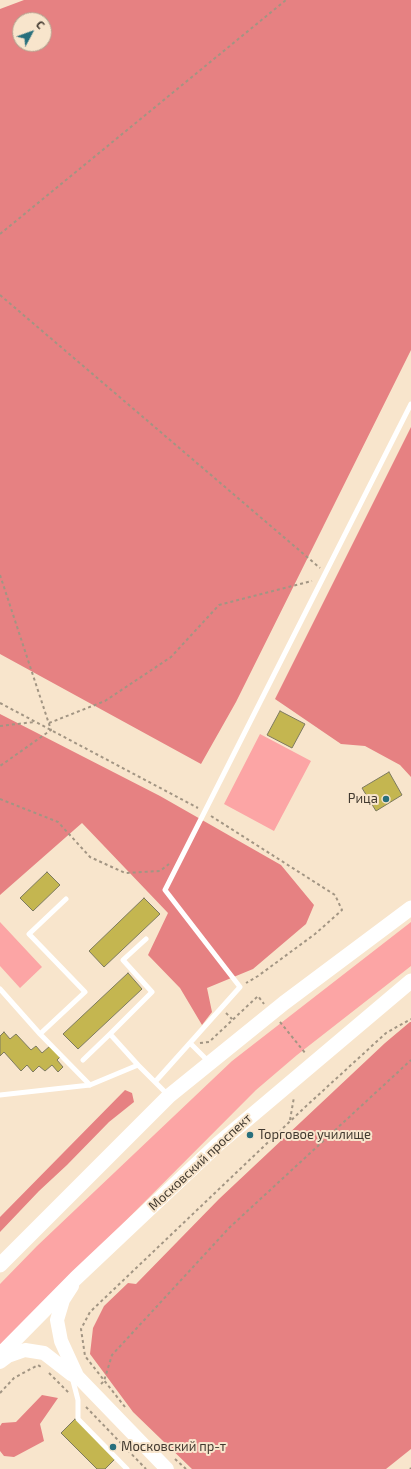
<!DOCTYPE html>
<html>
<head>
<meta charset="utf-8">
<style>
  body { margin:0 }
  #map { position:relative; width:411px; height:1469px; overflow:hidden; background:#f8e5cc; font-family:"Exo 2",sans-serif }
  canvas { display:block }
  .north { position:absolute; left:12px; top:12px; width:40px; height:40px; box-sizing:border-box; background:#f8e5cc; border:1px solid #afa08d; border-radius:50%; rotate:49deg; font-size:11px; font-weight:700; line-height:16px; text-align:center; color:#41392f }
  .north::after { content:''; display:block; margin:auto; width:14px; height:18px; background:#286f7c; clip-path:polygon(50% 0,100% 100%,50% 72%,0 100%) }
</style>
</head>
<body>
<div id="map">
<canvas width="411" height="1469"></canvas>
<div class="north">С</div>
</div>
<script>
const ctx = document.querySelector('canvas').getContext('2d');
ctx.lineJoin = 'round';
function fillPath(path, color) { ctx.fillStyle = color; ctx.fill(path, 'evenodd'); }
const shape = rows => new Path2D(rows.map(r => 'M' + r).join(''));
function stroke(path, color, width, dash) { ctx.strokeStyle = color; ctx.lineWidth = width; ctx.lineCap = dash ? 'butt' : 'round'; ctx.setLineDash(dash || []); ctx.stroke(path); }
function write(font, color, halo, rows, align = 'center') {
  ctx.font = font + ' "Exo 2",sans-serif'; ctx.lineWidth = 4; ctx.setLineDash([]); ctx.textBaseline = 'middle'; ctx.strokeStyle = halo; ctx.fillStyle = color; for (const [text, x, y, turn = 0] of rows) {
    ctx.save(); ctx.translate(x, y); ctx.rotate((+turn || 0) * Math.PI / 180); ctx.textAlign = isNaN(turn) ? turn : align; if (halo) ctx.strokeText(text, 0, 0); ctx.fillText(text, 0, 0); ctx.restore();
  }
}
const green = shape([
  [260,734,311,761,274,831,224,804],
  [0,922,42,967,20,988,0,966],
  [411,922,411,966,297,1055,256,1090,0,1347,0,1284,37,1246,232,1061]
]);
const forest = shape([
  [24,0,411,0,411,350,236,702,201,764,0,654,0,9],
  [20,20,44,20,44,44,20,44],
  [411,427,411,777,400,765,365,746,341,744,275,699],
  [0,714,160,796,281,865,314,905,306,924,253,969,207,988,212,1012,202,1025,180,988,148,955,168,913,82,823,0,895],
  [410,1022,411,1022,411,1449,386,1469,192,1469,133,1412,90,1354,93,1328,104,1306,128,1283,136,1284,219,1199,385,1043],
  [125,1090,132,1093,134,1102,109,1122,67,1165,39,1191,0,1232,0,1217],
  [42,1395,58,1398,40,1424,44,1441,14,1457,4,1456,0,1451,0,1426,2,1423,16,1422]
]);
const building = shape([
  [280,711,305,724,292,748,267,735,280,711],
  [389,772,402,795,376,811,362,788,389,772],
  [47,872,60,885,33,911,20,898,47,872],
  [144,898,160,914,104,967,89,951,144,898],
  [128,973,142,989,78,1049,63,1034,128,973],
  [4,1032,10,1039,16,1034,31,1050,36,1046,42,1053,50,1046,60,1057,57,1060,63,1067,58,1072,52,1065,45,1071,39,1066,33,1072,27,1065,21,1071,4,1052,0,1056,0,1036,4,1032],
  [75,1419,115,1459,105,1469,97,1469,61,1433,75,1419]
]);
const path = shape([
  [0,234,286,0],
  [0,295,320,568],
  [0,575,51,730,0,766],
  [0,703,198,808],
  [49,723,105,701,171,657,219,605,312,581],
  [0,726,34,722],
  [0,799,58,822,90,857,125,873,160,871,169,864],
  [211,816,335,895,342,910,315,934,258,976,246,983],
  [226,1013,232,1019],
  [280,1022,306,1054],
  [200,1043,209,1042,258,996,264,1004],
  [290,1120,294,1097],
  [49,1373,69,1393],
  [101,1384,104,1381,112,1355,229,1228,411,1060],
  [0,1393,14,1378,38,1365,41,1367],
  [86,1407,146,1469],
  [125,1407,85,1356,81,1329,90,1312,303,1109,386,1033,411,1019],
  [175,1459,186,1469],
  [410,1469,411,1468]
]);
const service = shape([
  [66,899,29,934,85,992,40,1034,90,1085],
  [0,989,40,1034],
  [191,1044,209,1062],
  [83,1060,110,1034],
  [138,1065,110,1034,152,992,123,960,146,939],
  [155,1082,240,987,165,890,411,404],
  [0,1095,90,1085,138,1065,168,1095],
  [72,1377,78,1400,78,1419,127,1469]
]);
const secondary = shape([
  [72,1286,63,1300,57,1320,61,1341,78,1378],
  [0,1362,8,1356,25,1350,44,1353,71,1374,79,1378,167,1469]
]);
const primary = shape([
  [0,1265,169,1096,284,1003,411,908],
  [0,1355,76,1278,218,1144,411,981]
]);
const markers = [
  [386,799,4,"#286f7c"],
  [250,1135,4,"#286f7c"],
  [113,1447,4,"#286f7c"]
];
const poiNames = [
  ["Рица",378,799,"right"],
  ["Торговое училище",258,1135],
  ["Московский пр-т",121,1447]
];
const streetNames = [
  ["Московский проспект",200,1162,-43]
];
fillPath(green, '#fca5a5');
fillPath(forest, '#e68182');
fillPath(building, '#c4b650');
stroke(building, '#7d7a5f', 1);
stroke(path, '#a29583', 2, [3, 3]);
stroke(service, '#fff', 5);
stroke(secondary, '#fff', 14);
stroke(primary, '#fff', 15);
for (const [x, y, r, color] of markers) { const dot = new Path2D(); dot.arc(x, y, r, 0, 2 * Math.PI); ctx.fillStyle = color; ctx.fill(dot); stroke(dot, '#f8e5cc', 1.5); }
write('13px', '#41392f', '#f8e5cc', poiNames, 'left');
write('13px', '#41392f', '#f8e5cc', streetNames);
</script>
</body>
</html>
